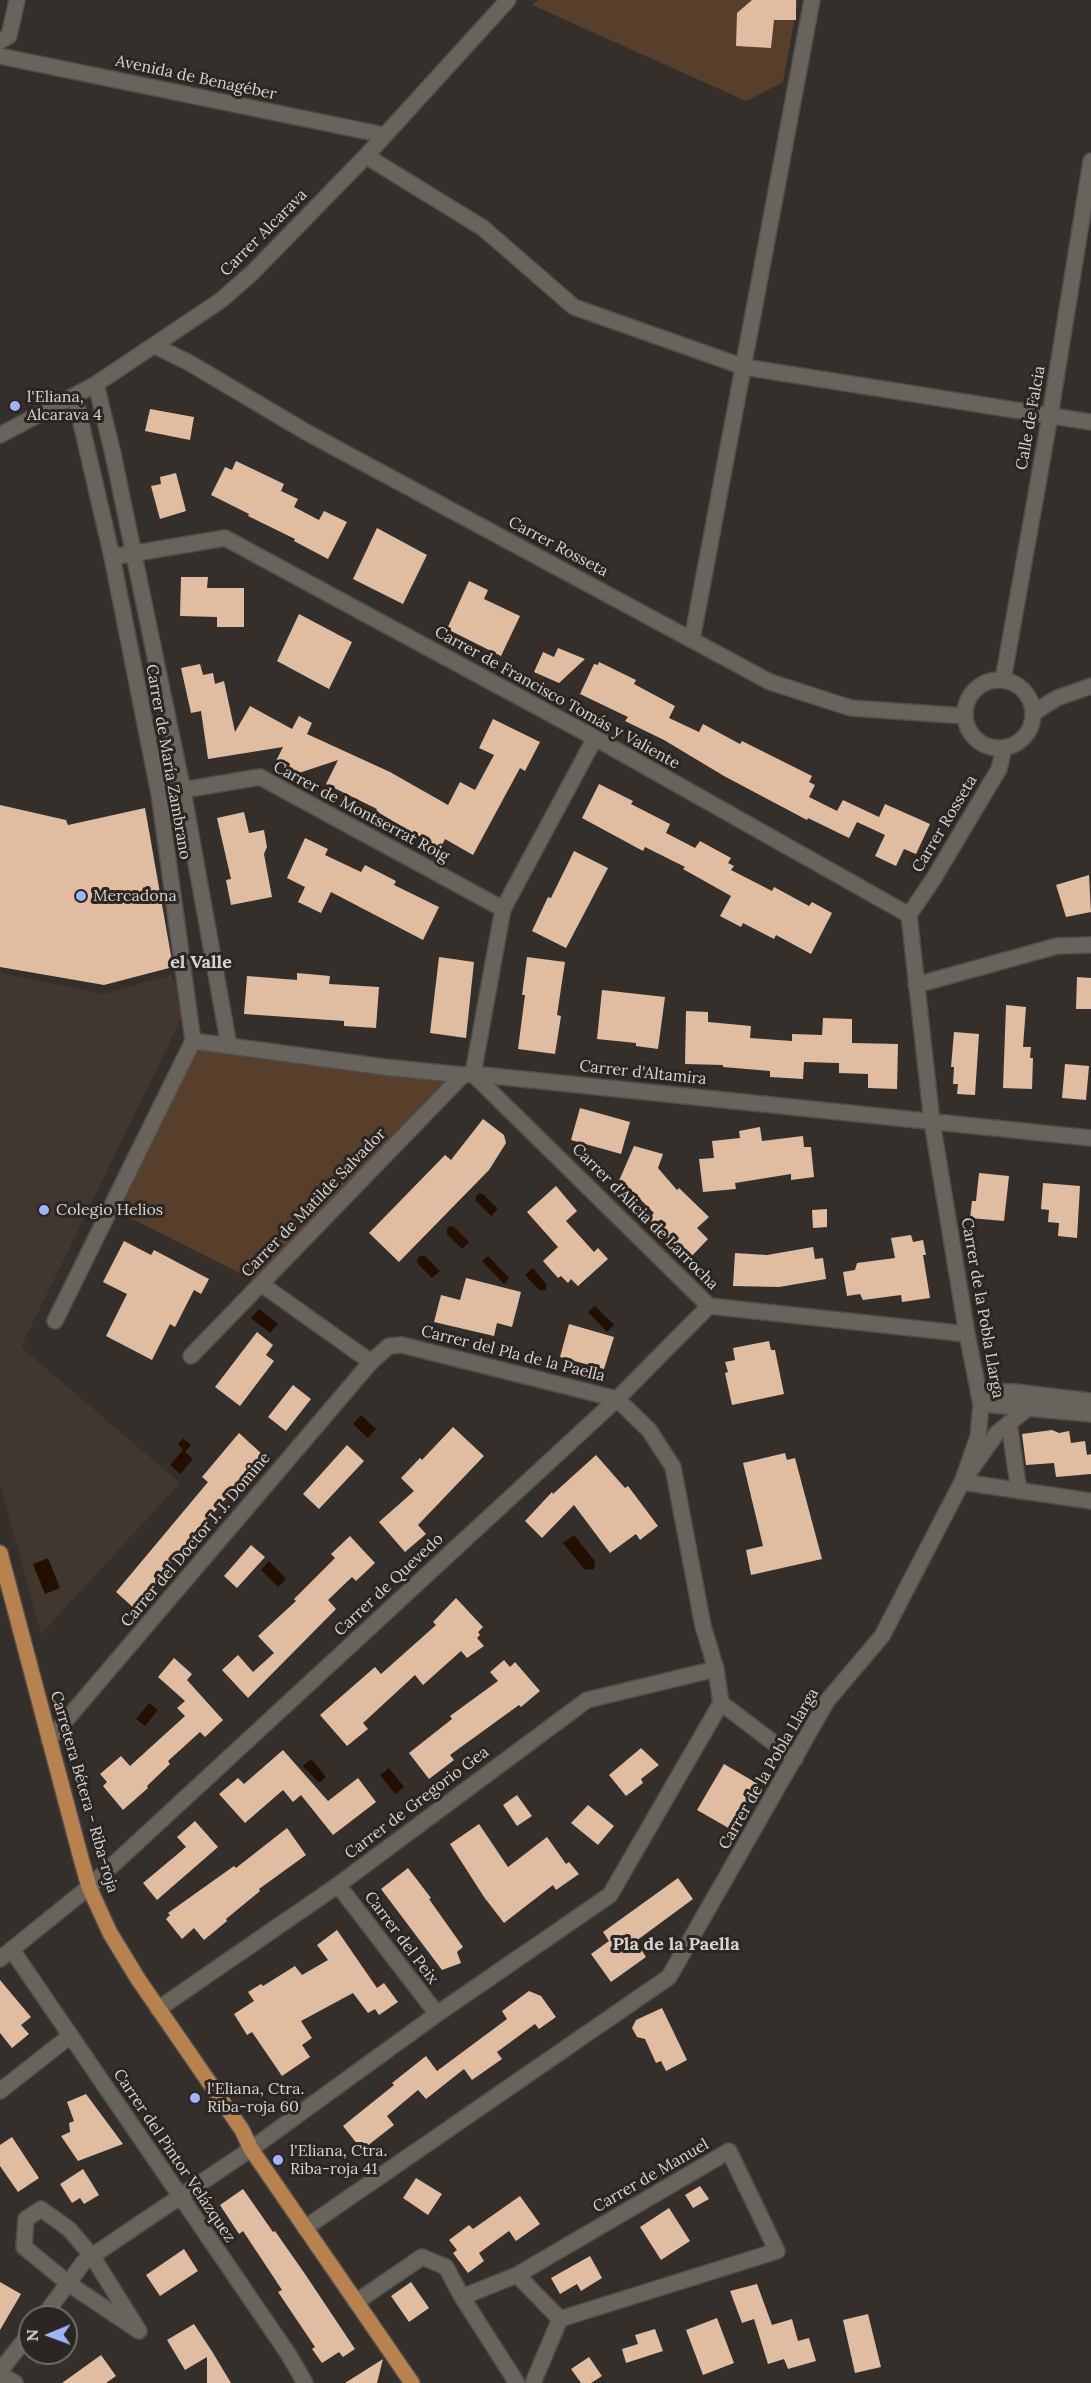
<!DOCTYPE html>
<html>
<head>
<meta charset="utf-8">
<style>
  body { margin:0 }
  #map { position:relative; width:1091px; height:2383px; overflow:hidden; background:#352f2b; font-family:Lora,serif }
  canvas { display:block }
  .north { position:absolute; left:18px; top:2305px; width:60px; height:60px; box-sizing:border-box; background:#2b2621; border:2px solid #6f6b67; border-radius:50%; rotate:269deg; font-size:16px; font-weight:700; line-height:24px; text-align:center; color:#d6d3d0 }
  .north::after { content:''; display:block; margin:auto; width:21px; height:27px; background:#9eb4fd; clip-path:polygon(50% 0,100% 100%,50% 72%,0 100%) }
</style>
</head>
<body>
<div id="map">
<canvas width="1091" height="2383"></canvas>
<div class="north">N</div>
</div>
<script>
const ctx = document.querySelector('canvas').getContext('2d');
ctx.lineJoin = 'round';
function fillPath(path, color) { ctx.fillStyle = color; ctx.fill(path, 'evenodd'); }
const shape = rows => new Path2D(rows.map(r => 'M' + r).join(''));
function stroke(path, color, width, dash) { ctx.strokeStyle = color; ctx.lineWidth = width; ctx.lineCap = dash ? 'butt' : 'round'; ctx.setLineDash(dash || []); ctx.stroke(path); }
function write(font, color, halo, rows, align = 'center') {
  ctx.font = font + ' Lora,serif'; ctx.lineWidth = 6; ctx.setLineDash([]); ctx.textBaseline = 'middle'; ctx.strokeStyle = halo; ctx.fillStyle = color; for (const [text, x, y, turn = 0] of rows) {
    ctx.save(); ctx.translate(x, y); ctx.rotate((+turn || 0) * Math.PI / 180); ctx.textAlign = isNaN(turn) ? turn : align; if (halo) ctx.strokeText(text, 0, 0); ctx.fillText(text, 0, 0); ctx.restore();
  }
}
const built = shape([
  [0,973,104,994,171,975,186,1009,21,1347,180,1483,41,1634,0,1484]
]);
const green = shape([
  [538,0,798,0,783,82,746,101,532,5],
  [193,1041,463,1075,261,1284,109,1207]
]);
const water = shape([
  [479,1193,483,1194,498,1209,491,1216,476,1201,476,1196],
  [450,1226,454,1227,469,1242,462,1249,447,1234,447,1229],
  [420,1256,425,1256,440,1271,432,1278,418,1264,417,1259],
  [488,1256,509,1278,504,1284,482,1261],
  [533,1268,546,1284,546,1290,539,1290,525,1275],
  [595,1306,614,1325,607,1332,588,1312],
  [259,1309,278,1324,270,1333,251,1318],
  [361,1415,376,1429,368,1438,353,1424],
  [183,1438,191,1445,185,1452,193,1459,180,1474,170,1465,183,1450,178,1444],
  [574,1535,594,1560,595,1567,593,1570,584,1569,563,1543],
  [48,1558,60,1588,45,1594,33,1564],
  [269,1561,286,1579,278,1587,261,1570],
  [149,1703,158,1710,145,1726,136,1719],
  [311,1759,326,1777,319,1783,303,1766],
  [389,1768,404,1787,395,1794,380,1775]
]);
const building = shape([
  [752,0,796,0,796,20,774,20,771,48,736,46,737,13],
  [150,409,194,417,190,440,145,431],
  [236,461,284,484,281,491,298,499,294,507,319,520,324,511,347,522,328,559,294,541,295,539,248,516,249,514,211,495,225,467,232,470],
  [176,473,186,511,160,519,151,486,161,484,160,477],
  [377,528,427,555,403,604,353,579],
  [181,577,208,577,207,588,244,588,244,627,217,627,217,617,180,616],
  [469,581,488,590,484,599,520,616,501,656,447,629],
  [299,614,352,642,329,689,277,661],
  [558,648,585,659,559,683,534,672,543,652,554,657],
  [599,662,636,680,634,684,675,706,669,718,699,732,703,724,740,744,742,741,812,776,809,782,815,785,809,797,837,811,843,800,879,817,885,804,930,824,916,854,904,849,896,866,875,856,885,835,857,822,849,838,808,818,807,820,724,776,664,740,625,721,628,717,580,694,594,664,598,665],
  [200,664,203,675,213,673,215,684,224,681,235,732,250,706,292,729,299,716,312,723,307,734,390,772,448,805,460,782,475,790,494,755,479,748,493,719,540,742,525,771,520,768,473,855,445,839,440,849,376,811,377,809,326,784,338,760,299,773,276,761,283,747,208,759,201,711,191,713,181,668],
  [599,784,633,801,631,804,670,824,666,833,695,848,700,841,731,858,728,863,734,866,731,870,772,891,774,887,809,906,812,902,832,913,811,954,776,935,774,939,743,923,741,927,720,916,731,896,683,869,685,867,645,847,643,851,582,818],
  [0,805,66,820,68,825,145,808,173,967,104,985,0,967],
  [244,812,249,833,264,830,267,847,264,854,272,897,231,905,226,880,231,879,217,818],
  [305,838,328,849,325,855,361,872,365,865,396,881,394,885,439,907,423,940,331,892,321,913,298,902,305,887,287,878],
  [574,851,608,868,566,948,532,931,548,897,551,898],
  [1089,875,1091,912,1066,917,1056,885],
  [439,957,474,962,466,1038,430,1033],
  [527,957,565,962,557,1015,561,1016,555,1054,518,1049,525,995,522,995],
  [297,973,330,976,329,984,379,987,376,1028,344,1026,344,1021,244,1014,247,976,297,980],
  [1077,977,1091,978,1091,1009,1076,1009],
  [602,990,665,997,658,1049,636,1046,636,1043,597,1039],
  [1006,1005,1026,1007,1023,1047,1031,1047,1030,1058,1033,1058,1032,1089,1003,1088],
  [686,1011,708,1012,708,1022,751,1026,750,1038,792,1041,792,1034,822,1035,823,1018,852,1019,852,1043,898,1044,897,1089,868,1088,868,1074,839,1073,839,1063,804,1062,803,1079,770,1077,770,1071,723,1067,723,1065,685,1064],
  [954,1032,979,1034,975,1095,957,1094,958,1084,953,1084,954,1067,951,1067],
  [1065,1064,1089,1066,1086,1100,1062,1098],
  [580,1108,630,1122,621,1154,571,1140],
  [483,1119,504,1135,506,1143,489,1170,399,1262,369,1233,445,1155,451,1160],
  [760,1127,762,1141,803,1136,804,1147,811,1147,814,1177,791,1180,791,1174,735,1183,736,1189,703,1192,699,1159,714,1158,712,1141,740,1138,739,1131],
  [634,1146,663,1154,658,1168,677,1190,679,1188,709,1217,697,1228,708,1239,689,1259,648,1219,654,1213,631,1190,618,1183],
  [979,1173,1009,1176,1004,1221,970,1218,972,1201,976,1201],
  [1043,1183,1080,1186,1077,1238,1058,1236,1059,1223,1048,1222,1049,1210,1041,1209],
  [556,1186,577,1211,566,1221,594,1252,598,1248,608,1259,578,1286,571,1279,568,1283,561,1276,558,1278,543,1261,558,1247,527,1212],
  [827,1209,827,1227,813,1228,812,1210],
  [911,1235,913,1242,923,1240,926,1255,923,1255,930,1298,902,1302,901,1295,863,1300,860,1294,847,1296,843,1272,855,1270,857,1263,895,1258,891,1238],
  [124,1241,151,1255,154,1250,209,1279,201,1294,194,1290,175,1327,170,1324,152,1360,106,1336,127,1294,103,1282],
  [813,1247,815,1259,823,1258,826,1279,779,1287,733,1286,735,1253,767,1255],
  [466,1278,521,1292,512,1327,497,1323,494,1336,434,1322,441,1295,460,1300],
  [569,1324,614,1337,604,1369,560,1357],
  [257,1332,273,1345,266,1355,274,1361,240,1406,215,1387],
  [769,1341,771,1350,775,1350,784,1394,732,1405,725,1373,728,1372,725,1362,735,1360,733,1348],
  [293,1385,311,1399,286,1431,268,1417],
  [453,1427,484,1456,418,1525,426,1534,405,1552,379,1522,414,1491,401,1478,420,1458,422,1460],
  [1052,1430,1059,1433,1069,1431,1071,1443,1085,1441,1087,1455,1091,1454,1091,1474,1056,1477,1054,1463,1026,1465,1022,1434],
  [239,1433,263,1455,163,1572,165,1574,135,1609,116,1592,208,1482,202,1477],
  [347,1445,364,1461,319,1509,303,1494],
  [785,1453,787,1460,795,1458,822,1559,751,1575,746,1550,763,1546,743,1463],
  [596,1455,625,1488,628,1486,658,1526,640,1540,636,1534,610,1553,574,1505,542,1538,525,1521,552,1492,553,1494],
  [350,1536,375,1563,356,1581,352,1577,328,1600,336,1609,248,1698,222,1670,238,1655,253,1672,274,1653,258,1636,296,1601,294,1599,335,1558,331,1554],
  [251,1545,265,1557,237,1588,224,1576],
  [456,1598,483,1627,478,1632,480,1635,477,1638,484,1646,467,1658,461,1651,423,1685,415,1675,363,1723,368,1729,347,1746,320,1715,375,1667,381,1674,436,1625,433,1622],
  [174,1658,192,1674,187,1680,223,1720,205,1737,200,1732,168,1761,170,1764,147,1786,148,1788,123,1810,103,1786,107,1782,100,1774,121,1756,130,1766,185,1716,177,1708,185,1701,158,1677],
  [504,1660,510,1667,515,1662,540,1691,521,1707,519,1705,450,1755,454,1760,429,1779,409,1753,452,1719,450,1716,498,1681,490,1672],
  [641,1748,659,1765,641,1779,643,1783,626,1796,609,1775],
  [283,1750,328,1801,358,1778,376,1802,333,1835,301,1795,293,1802,283,1790,245,1823,219,1794,238,1778,244,1784],
  [724,1764,758,1784,732,1830,697,1810],
  [517,1795,532,1816,517,1826,503,1805],
  [588,1805,614,1826,598,1845,571,1823],
  [195,1821,218,1847,157,1900,143,1883,186,1847,177,1837],
  [479,1824,508,1867,547,1837,566,1864,569,1862,579,1874,556,1890,553,1885,504,1923,484,1897,450,1844],
  [287,1828,306,1855,259,1889,260,1891,226,1919,227,1921,204,1940,194,1928,182,1939,166,1919,170,1915,168,1913,234,1866,236,1868],
  [408,1868,431,1898,429,1899,463,1947,457,1952,461,1963,442,1970,381,1889],
  [678,1878,693,1899,636,1941,646,1957,611,1982,591,1954,609,1941,603,1932],
  [337,1930,377,1988,384,1983,398,2002,379,2015,375,2009,368,2013,353,1993,301,2021,312,2038,302,2045,310,2057,282,2076,252,2032,247,2035,234,2014,254,2001,248,1992,261,1984,263,1986,295,1966,302,1975,328,1960,317,1945],
  [0,1980,31,2017,21,2025,29,2034,12,2048,0,2033],
  [529,1991,541,1996,556,2017,539,2029,535,2024,497,2052,502,2059,472,2080,464,2069,426,2099,418,2090,387,2116,394,2125,362,2150,343,2126,394,2085,392,2083,426,2056,437,2071,507,2019,502,2011],
  [662,2008,687,2060,666,2071,661,2061,656,2063,645,2039,637,2037,632,2028,636,2020],
  [86,2094,123,2144,78,2161,61,2136,70,2132,69,2123,74,2121,67,2102],
  [12,2137,39,2178,18,2192,0,2166,0,2145],
  [83,2169,99,2195,84,2204,80,2198,72,2203,60,2184],
  [416,2178,442,2194,428,2215,403,2198],
  [700,2186,709,2199,693,2208,685,2195],
  [243,2189,273,2232,275,2231,305,2274,355,2349,343,2357,339,2352,322,2363,312,2349,315,2347,278,2292,282,2290,243,2231,239,2234,220,2205],
  [520,2196,540,2224,516,2241,509,2231,479,2253,484,2261,468,2273,453,2253,457,2250,449,2240,469,2225,473,2229],
  [669,2208,690,2241,661,2260,640,2227],
  [184,2249,198,2271,160,2296,146,2275],
  [590,2256,602,2278,581,2291,577,2284,560,2294,551,2278],
  [0,2282,21,2294,0,2330],
  [411,2282,429,2308,409,2322,391,2296],
  [757,2284,772,2325,792,2319,798,2341,809,2338,816,2361,788,2369,784,2359,768,2364,754,2319,742,2323,730,2291],
  [868,2314,881,2367,855,2373,843,2320],
  [717,2318,734,2363,703,2375,686,2330],
  [194,2324,213,2353,231,2383,207,2383,207,2357,185,2370,167,2340],
  [655,2329,663,2351,626,2363,622,2349,638,2344,635,2335],
  [101,2355,116,2376,106,2383,62,2383],
  [589,2357,602,2376,591,2383,581,2383,571,2369],
  [383,2359,377,2383,345,2383]
]);
const minor = shape([
  [0,41,9,36,17,0],
  [0,56,384,135],
  [366,156,483,228,574,307,744,367,1091,422],
  [155,346,188,362,306,432,770,682,851,708,965,716],
  [96,384,113,454,183,791,229,1046],
  [0,435,96,384,220,301,252,273,366,156,508,0],
  [112,557,225,538,595,738,909,915],
  [692,640,812,0],
  [1003,680,1050,416,1091,161],
  '965 714a34 34 0 1 1 68 0a34 34 0 1 1-68 0Z',
  [1033,713,1057,698,1091,686],
  [159,794,260,777,503,909],
  [909,915,934,878,999,769,1004,748],
  [916,985,1057,946,1091,945],
  [193,1041,384,1067,463,1075,473,1074,1091,1138],
  [473,1074,709,1306,967,1334],
  [473,1074,503,909,595,738],
  [261,1284,371,1362],
  [55,1321,193,1041,159,794,112,557,75,397],
  [191,1356,463,1075],
  [978,1391,1016,1392,1091,1401],
  [981,1404,1091,1414],
  [1028,1408,997,1433,962,1482,1091,1501],
  [1009,1423,1019,1491],
  [49,1740,371,1362,389,1346,402,1345,617,1399,649,1430,673,1467,703,1626,716,1669,721,1703,795,1759],
  [338,1885,437,2014],
  [12,1950,289,2355,305,2383],
  [0,1959,89,1887,617,1399,709,1306],
  [158,2009,338,1885,587,1700,716,1669],
  [0,2091,70,2036],
  [41,2209,69,2229,92,2256,139,2331,69,2284,24,2247,26,2219,41,2209],
  [305,2228,669,1977,827,1701,882,1636,962,1482,978,1437,981,1404,967,1334,932,1122,909,915],
  [517,2275,560,2319],
  [462,2297,517,2275,729,2151,777,2251,560,2319,533,2383],
  [356,2302,422,2257,446,2267,462,2297,517,2383],
  [43,2317,83,2263,92,2256,251,2149,437,2014,610,1895,721,1703],
  [0,2371,30,2333],
  [0,2374,15,2383]
]);
const major = shape([
  [0,1553,79,1851,89,1887,110,1933,138,1979,242,2130,251,2149,412,2383]
]);
const markers = [
  [15,406,6,"#9eb4fd"],
  [81,896,6,"#9eb4fd"],
  [44,1210,6,"#9eb4fd"],
  [195,2098,6,"#9eb4fd"],
  [278,2160,6,"#9eb4fd"]
];
const streetNames = [
  ["Avenida de Benagéber",196,78,12],
  ["Carrer Alcarava",264,233,-45],
  ["Calle de Falcia",1031,418,-80],
  ["Carrer Rosseta",558,547,28],
  ["Carrer de Francisco Tomás y Valiente",557,698,29],
  ["Carrer de María Zambrano",168,762,80],
  ["Carrer de Montserrat Roig",361,812,28],
  ["Carrer Rosseta",945,824,-59],
  ["Carrer d'Altamira",643,1073,6],
  ["Carrer de Matilde Salvador",314,1203,-46],
  ["Carrer d'Alicia de Larrocha",645,1217,45],
  ["Carrer de la Pobla Llarga",982,1308,80],
  ["Carrer del Pla de la Paella",513,1354,14],
  ["Carrer del Doctor J. J. Domine",196,1540,-50],
  ["Carrer de Quevedo",389,1585,-43],
  ["Carrer de la Pobla Llarga",769,1769,-60],
  ["Carretera Bétera - Riba-roja",84,1792,74],
  ["Carrer de Gregorio Gea",417,1803,-37],
  ["Carrer del Peix",401,1938,53],
  ["Carrer del Pintor Velázquez",174,2156,56],
  ["Carrer de Manuel",651,2176,-30]
];
const poiNames = [
  ["l'Eliana,",27,397],
  ["Alcarava 4",27,415],
  ["Mercadona",93,896],
  ["Colegio Helios",56,1210],
  ["l'Eliana, Ctra.",207,2089],
  ["Riba-roja 60",207,2107],
  ["l'Eliana, Ctra.",290,2151],
  ["Riba-roja 41",290,2169]
];
const neighbourhoodNames = [
  ["el Valle",201,963],
  ["Pla de la Paella",676,1945]
];
fillPath(built, '#41372e');
fillPath(green, '#573f2c');
fillPath(water, '#230f00');
fillPath(building, '#e0bda1');
stroke(minor, '#504c49', 18);
stroke(major, '#504c49', 18);
stroke(minor, '#69635e', 15);
stroke(major, '#b8824f', 15);
for (const [x, y, r, color] of markers) { const dot = new Path2D(); dot.arc(x, y, r, 0, 2 * Math.PI); ctx.fillStyle = color; ctx.fill(dot); stroke(dot, '#2b2621', 2); }
write('16px', '#d6d3d0', '#2b2621', streetNames);
write('16px', '#d6d3d0', '#2b2621', poiNames, 'left');
write('bold 18px', '#d6d3d0', '#2b2621', neighbourhoodNames);
</script>
</body>
</html>
